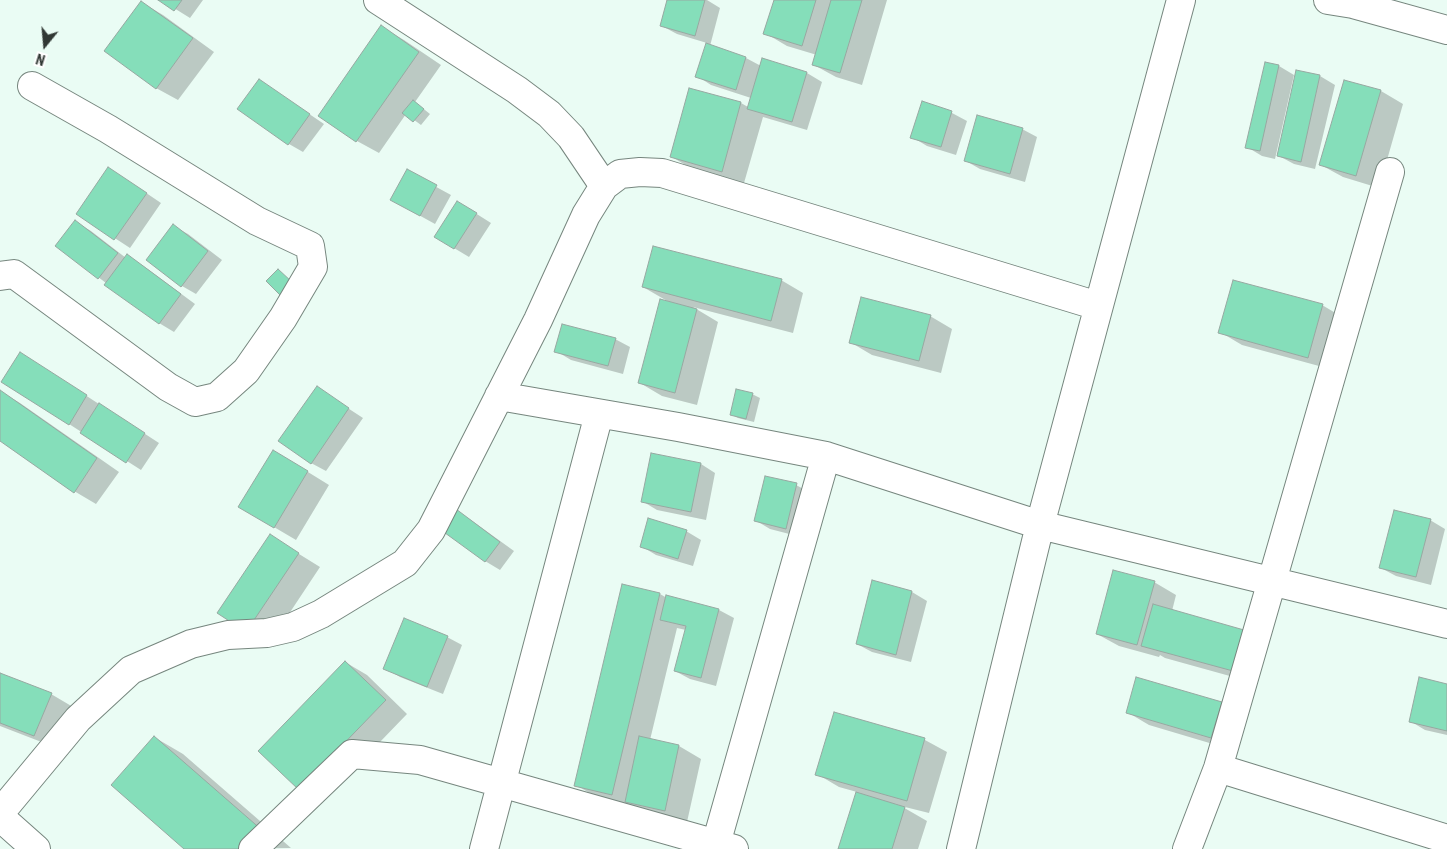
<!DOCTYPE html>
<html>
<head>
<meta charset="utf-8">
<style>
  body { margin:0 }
  #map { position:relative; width:1447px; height:849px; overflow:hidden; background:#eafcf4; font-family:"Roboto Condensed",sans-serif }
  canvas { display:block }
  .north { position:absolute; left:20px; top:20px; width:50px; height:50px; -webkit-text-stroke:4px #fff; paint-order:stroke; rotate:197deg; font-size:14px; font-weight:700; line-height:20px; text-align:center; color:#313834 }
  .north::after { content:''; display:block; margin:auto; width:18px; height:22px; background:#313834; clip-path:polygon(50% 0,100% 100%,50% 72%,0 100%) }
</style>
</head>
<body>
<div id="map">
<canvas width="1447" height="849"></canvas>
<div class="north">N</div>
</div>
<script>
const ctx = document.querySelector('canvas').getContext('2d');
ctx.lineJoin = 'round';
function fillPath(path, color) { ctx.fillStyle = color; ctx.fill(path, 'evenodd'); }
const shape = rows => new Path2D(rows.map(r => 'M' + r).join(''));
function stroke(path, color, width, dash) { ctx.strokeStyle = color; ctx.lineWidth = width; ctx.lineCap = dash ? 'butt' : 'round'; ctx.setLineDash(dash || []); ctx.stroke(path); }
const shadow = shape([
  [161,0,203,0,190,18],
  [669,0,707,0,720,8,710,46,746,58,761,66,763,60,807,73,822,82,807,130,763,117,744,183,694,170,672,157,690,89,741,103,748,107,751,98,711,85,697,76,707,43,677,34,662,26],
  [775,0,887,0,862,85,836,77,814,65,817,55,787,46,765,33],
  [141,2,163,15,214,52,178,100,156,88],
  [382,27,404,40,441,65,415,102,430,114,421,125,406,114,379,153,357,141,320,115],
  [1266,63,1279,66,1294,75,1275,159,1262,156,1247,147],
  [1320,76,1335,85,1315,169,1294,164,1279,156],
  [259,80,324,124,303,152,289,144],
  [1345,81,1381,91,1403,104,1379,188,1343,177,1321,165],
  [923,103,952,113,967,121,956,155,927,146,912,137],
  [1022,129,1037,137,1025,182,980,169,966,161],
  [407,171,451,195,435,224,406,208],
  [124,178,161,203,130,248,78,214],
  [472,211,491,223,469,257,454,248],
  [76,222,91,231,126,258,127,256,142,265,195,304,174,332,159,323,57,246],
  [173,226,188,234,222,260,196,294,182,286],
  [781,280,803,293,793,333,693,307,718,322,697,405,662,396,640,383,669,302,643,287],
  [1322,305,1344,318,1330,369,1242,345,1220,332],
  [930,316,952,329,941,373,872,355,850,342],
  [615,339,630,347,623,374,571,360,556,351],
  [42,367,159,443,141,470,69,424],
  [317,388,363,418,326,471,311,463],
  [0,391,20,403,119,472,96,504,74,491,0,440],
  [752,394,760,398,754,422,738,418,731,414],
  [295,464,329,485,296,540,240,507],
  [701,464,715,473,706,520,657,510,642,501],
  [796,485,811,493,801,537,770,529,755,520],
  [457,511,471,520,514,551,500,570,485,561],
  [1430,520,1445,529,1431,585,1396,576,1381,568],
  [686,531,701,540,693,566,656,555,641,546],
  [270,536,320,567,269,644,247,631],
  [873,582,912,592,927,601,911,662,872,652,857,644],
  [1154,582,1176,595,1172,611,1255,683,1165,658,1160,655,1159,657,1119,646,1097,634],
  [660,594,667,598,667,596,719,610,734,618,716,686,690,679,675,671,686,630,677,628,650,740,679,746,701,759,687,822,648,814,634,806,598,798,576,785],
  [447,637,462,645,443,694,400,677,385,668],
  [345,662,367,675,407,714,322,802,300,789],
  [0,674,51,694,73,707,57,748,0,726],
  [1447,685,1447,735,1425,730,1410,721],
  [1221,703,1243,716,1233,750,1149,725,1127,712],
  [835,713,925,740,947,752,929,813,901,806,927,821,918,849,840,849,857,792,839,787,817,774],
  [154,737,183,754,291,848,186,849]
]);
const building = shape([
  [158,0,182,0,174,11,158,0],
  [667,0,705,0,695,36,660,26,667,0],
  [774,0,816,0,802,46,763,34,774,0],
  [831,0,862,0,840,73,812,65,831,0],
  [141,1,193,38,156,89,104,51,141,1],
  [381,25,419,52,356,142,318,116,381,25],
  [706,43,746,57,736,90,695,77,706,43],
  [762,58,807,72,792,122,747,109,762,58],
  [1265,62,1279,65,1260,151,1245,148,1265,62],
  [1296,70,1320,75,1301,162,1277,156,1296,70],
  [259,79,310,114,288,145,237,109,259,79],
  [1344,80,1381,90,1356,176,1319,165,1344,80],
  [689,88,741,102,722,172,670,157,689,88],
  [413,100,424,109,413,122,402,113,413,100],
  [922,101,952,111,941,147,910,138,922,101],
  [977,115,1023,128,1010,174,964,161,977,115],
  [108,167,147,193,114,240,76,214,108,167],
  [407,169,437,185,420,216,390,200,407,169],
  [457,201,477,213,454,249,434,237,457,201],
  [75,220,118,253,98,279,55,246,75,220],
  [173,224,208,251,181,287,146,260,173,224],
  [653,246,782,279,771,321,642,287,653,246],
  [127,254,181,294,159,324,104,285,127,254],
  [278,269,292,282,280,295,266,281,278,269],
  [1233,280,1323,304,1308,358,1218,333,1233,280],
  [861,297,931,315,919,361,849,343,861,297],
  [660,299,697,309,675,393,638,383,660,299],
  [562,324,616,338,608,366,554,352,562,324],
  [20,352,87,395,69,425,1,382,20,352],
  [317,386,349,408,311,464,278,441,317,386],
  [736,389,753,393,746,419,730,415,736,389],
  [0,390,97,458,74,493,0,441,0,390],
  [99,403,145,433,126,463,80,433,99,403],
  [273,450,308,471,274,528,238,507,273,450],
  [651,453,701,463,691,512,641,502,651,453],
  [765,476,797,483,786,529,754,521,765,476],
  [456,509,500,542,485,562,441,530,456,509],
  [1394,510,1431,519,1416,577,1379,568,1394,510],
  [648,518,687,530,678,559,640,547,648,518],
  [270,534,299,553,246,632,217,613,270,534],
  [1113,570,1155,581,1137,645,1096,634,1113,570],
  [872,580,912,591,896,655,856,644,872,580],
  [622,584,660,593,612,795,574,786,622,584],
  [666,595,719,609,701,678,674,671,686,626,660,620,666,595],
  [1153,604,1244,630,1233,671,1141,646,1153,604],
  [404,618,448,636,427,687,383,669,404,618],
  [345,661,386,700,299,790,258,751,345,661],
  [0,673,52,693,34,736,0,723,0,673],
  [1136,677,1222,702,1211,738,1126,713,1136,677],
  [1419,677,1447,684,1447,731,1409,722,1419,677],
  [834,712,925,738,907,801,815,775,834,712],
  [154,736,263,831,247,849,184,849,111,785,154,736],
  [639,736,679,745,665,811,625,802,639,736],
  [856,792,905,807,892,849,838,849,856,792]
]);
const minor = shape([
  [378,0,517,90,549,114,571,137,604,186],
  [1328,0,1353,4,1447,30],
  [0,276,14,274,168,387,195,402,217,397,246,371,283,318,313,267,310,246,257,221,108,129,32,86],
  [499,396,678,427,826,456,1040,525,1447,624],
  [1218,768,1447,839],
  [0,813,78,719,131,670,191,644,228,635,267,633,293,627,321,614,405,563,431,530,538,320,586,215,604,186,620,174,640,172,662,173,1098,306],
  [0,817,36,849],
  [716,844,826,456],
  [253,849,352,754,420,760,734,849],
  [484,849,599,414],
  [961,849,1040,525,1181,0],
  [1187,849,1218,768,1390,172]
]);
fillPath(shadow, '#0003');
fillPath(building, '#85deba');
stroke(building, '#97a8a1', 1);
stroke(minor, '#76867e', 30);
stroke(minor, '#fff', 28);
</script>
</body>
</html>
